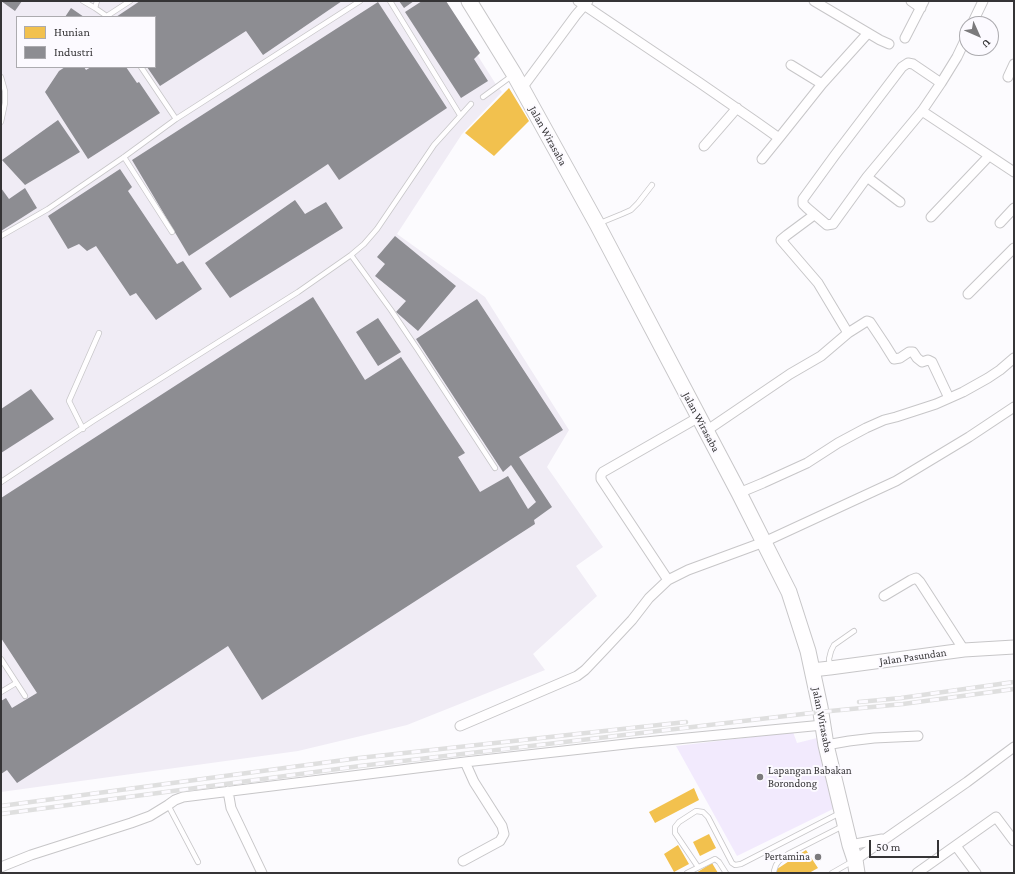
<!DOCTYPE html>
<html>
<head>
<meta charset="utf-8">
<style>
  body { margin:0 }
  #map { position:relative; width:1015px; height:874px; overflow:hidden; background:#fcfbfe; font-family:"Crimson Pro",serif }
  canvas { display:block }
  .frame { position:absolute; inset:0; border:2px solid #353436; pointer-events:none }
  .legend { position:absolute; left:16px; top:16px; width:140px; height:52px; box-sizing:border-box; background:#fcfaff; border:1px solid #acabaf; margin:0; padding:5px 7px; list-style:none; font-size:12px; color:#353436 }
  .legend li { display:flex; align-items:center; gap:8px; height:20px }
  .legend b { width:20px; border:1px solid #acabaf }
  .north { position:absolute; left:959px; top:16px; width:40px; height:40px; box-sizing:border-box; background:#fcfaff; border:1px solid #acabaf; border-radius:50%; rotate:135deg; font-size:11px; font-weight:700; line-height:16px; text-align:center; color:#353436 }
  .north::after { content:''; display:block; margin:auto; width:14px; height:18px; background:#7b7a7c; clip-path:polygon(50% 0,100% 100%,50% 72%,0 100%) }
  .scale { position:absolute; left:869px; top:840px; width:70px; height:18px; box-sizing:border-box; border:2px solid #353436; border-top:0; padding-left:5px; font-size:12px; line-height:14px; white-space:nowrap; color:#353436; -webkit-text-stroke:3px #fcfaff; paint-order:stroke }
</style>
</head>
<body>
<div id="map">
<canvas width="1015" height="874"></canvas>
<div class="frame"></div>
<ul class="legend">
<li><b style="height:11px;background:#f2c14e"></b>Hunian</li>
<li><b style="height:11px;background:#8d8d92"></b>Industri</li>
</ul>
<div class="north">U</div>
<div class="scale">50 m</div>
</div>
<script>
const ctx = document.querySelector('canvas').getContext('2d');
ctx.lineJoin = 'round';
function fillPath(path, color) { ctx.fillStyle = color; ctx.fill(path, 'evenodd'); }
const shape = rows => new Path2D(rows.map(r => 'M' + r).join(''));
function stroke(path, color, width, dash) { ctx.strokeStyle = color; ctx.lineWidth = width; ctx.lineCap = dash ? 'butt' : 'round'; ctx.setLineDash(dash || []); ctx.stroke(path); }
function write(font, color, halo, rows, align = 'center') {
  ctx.font = font + ' "Crimson Pro",serif'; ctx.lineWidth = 4; ctx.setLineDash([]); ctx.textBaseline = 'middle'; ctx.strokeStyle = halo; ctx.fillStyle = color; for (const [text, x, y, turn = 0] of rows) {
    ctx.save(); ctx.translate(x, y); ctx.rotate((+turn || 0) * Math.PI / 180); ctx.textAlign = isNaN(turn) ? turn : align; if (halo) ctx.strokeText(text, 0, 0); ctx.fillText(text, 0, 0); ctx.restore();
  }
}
const built = shape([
  [1,1,443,1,497,86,502,92,462,134,397,234,485,297,569,430,547,467,603,547,576,566,597,596,533,654,545,670,407,725,298,751,1,792],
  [17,17,155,17,155,67,17,67]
]);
const green = shape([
  [793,732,797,743,817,738,833,809,737,856,676,746]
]);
const homes = shape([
  [509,88,529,121,494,156,465,133],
  [694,788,699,800,655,823,649,812],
  [709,834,716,848,700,856,693,842],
  [678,845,689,864,674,872,664,854],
  [806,850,818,868,809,873,771,873],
  [712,863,718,873,696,873]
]);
const industry = shape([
  [1,1,22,1,15,11],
  [140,1,342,1,263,55,246,31,160,86,147,67,155,67,155,17,116,17],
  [399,1,414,1,404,8],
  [422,1,446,1,480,53,474,59,488,81,461,98,405,12],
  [378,2,447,108,339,180,328,164,189,256,132,160],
  [71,8,84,17,65,17],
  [65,67,84,67,86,70,91,67,126,67,137,83,139,82,160,113,88,159,45,92,59,71],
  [58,120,80,152,25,185,2,160],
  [120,169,132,187,128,191,177,264,183,261,202,289,156,320,136,293,130,296,96,246,87,251,79,244,68,249,48,216],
  [1,188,9,199,25,188,37,208,1,231],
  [295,200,305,214,326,202,343,228,230,298,205,263],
  [395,236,456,286,418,331,396,312,406,301,375,276,385,264,377,257],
  [313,297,365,380,401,357,465,453,458,457,480,492,508,476,528,509,536,502,511,465,503,472,416,339,477,299,563,430,519,457,552,507,534,520,535,524,262,700,228,646,17,783,7,770,1,774,1,701,6,698,12,708,37,693,1,638,1,498],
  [378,318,401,352,378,366,356,332],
  [31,389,54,419,1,453,1,409]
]);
const lane = shape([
  [83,1,95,8],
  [97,1,95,8,108,17],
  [390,1,460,115],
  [107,16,130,1],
  [141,67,176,119],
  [1,77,5,91,5,103,1,122],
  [483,97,513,75],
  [124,157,172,232],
  [600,223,622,214,631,210,638,203,652,185],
  [1,236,48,209,124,157,176,119,360,1],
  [351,255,391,310,418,350,495,468],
  [83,429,69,401,99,333],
  [1,482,93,421,298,292,351,255,364,244,377,229,434,145,471,104],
  [1,659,25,696],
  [830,666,829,659,831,651,834,645,854,631],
  [1,692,16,683],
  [168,805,198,862],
  [698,867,675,833,675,827,679,822,696,811,703,812,708,817,732,863,735,865,741,864,840,813],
  [687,873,715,859,719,862,726,873],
  [774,873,774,871,776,865,779,861,788,854,843,826],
  [832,873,853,861]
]);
const street = shape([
  [578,1,700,83,755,121,779,138,822,84,868,33],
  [814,1,880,40,889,44],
  [911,1,921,8],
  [972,24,983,1],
  [905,38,924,1],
  [791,65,822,84],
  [1008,77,1014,64],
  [941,83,913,64,908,63,902,67,835,155,803,199,803,204,807,208,827,225,833,224,867,177,922,111,941,83,957,57,967,36],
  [522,88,576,15,588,1],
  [922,111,1014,172],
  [704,146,737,108],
  [762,159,779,138],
  [867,177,900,202],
  [814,215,787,235,781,240,818,283,848,333],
  [931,217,989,156],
  [1000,223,1014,208],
  [968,294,1014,248],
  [706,431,790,374,821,356,848,333,867,321,870,322,884,343,894,359,900,358,909,352,913,352,917,358,922,362,928,360,932,362,949,398],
  [739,493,763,483,807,463,838,443,866,428,884,420,896,417,936,404,963,392,988,378,1000,370,1014,358],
  [668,580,601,479,601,475,603,472,699,417],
  [884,596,911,580,916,578,920,582,964,650],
  [460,726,577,676,585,670,604,650,632,620,649,598,668,580,688,570,764,542,896,481,969,437,1014,407],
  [826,745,849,741,874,738,918,736],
  [228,791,231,808,262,873],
  [850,845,882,839],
  [956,846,976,873],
  [855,860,967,782,1014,747],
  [463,861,500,841,504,834,502,826,474,782,465,762],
  [1,867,31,855,131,823,150,816,168,805,175,800,183,797,465,762,635,743,823,725],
  [917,873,996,817,1014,841]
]);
const secondary = shape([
  [812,670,830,668,964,650,1014,647]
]);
const primary = shape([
  [469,1,514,74,597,224,739,493,789,592,808,651,820,707,826,745,850,845,855,860,857,873]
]);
const rail = shape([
  [859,702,901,698,1014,682],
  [1,806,359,758,686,722],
  [1,814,360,766,820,712,903,704,1014,689]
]);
const markers = [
  [760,777,4,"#7b7a7c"],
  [818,857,4,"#7b7a7c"]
];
const streetNames = [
  ["Jalan Wirasaba",548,136,61],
  ["Jalan Wirasaba",701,422,62],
  ["Jalan Pasundan",913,657,-8],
  ["Jalan Wirasaba",822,720,79]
];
const poiNames = [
  ["Lapangan Babakan",768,771],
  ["Borondong",768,784],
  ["Pertamina",810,857,"right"]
];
fillPath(built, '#f0ecf5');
fillPath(green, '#f2eafd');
fillPath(homes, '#f2c14e');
fillPath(industry, '#8d8d92');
stroke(lane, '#c7c6c8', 6);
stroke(street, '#c7c6c8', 11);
stroke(secondary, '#c7c6c8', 15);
stroke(primary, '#c7c6c8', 17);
stroke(lane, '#fffeff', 4.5);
stroke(street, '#fffeff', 9);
stroke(secondary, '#fffeff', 13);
stroke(primary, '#fffeff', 15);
stroke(rail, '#dfdfdf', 4.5);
stroke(rail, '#fcfaff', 3, [9]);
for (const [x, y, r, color] of markers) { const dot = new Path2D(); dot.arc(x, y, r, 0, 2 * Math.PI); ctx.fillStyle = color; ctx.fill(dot); stroke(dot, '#fcfaff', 1.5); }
write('11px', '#353436', '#fcfaff', streetNames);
write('11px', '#353436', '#fcfaff', poiNames, 'left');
</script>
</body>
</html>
